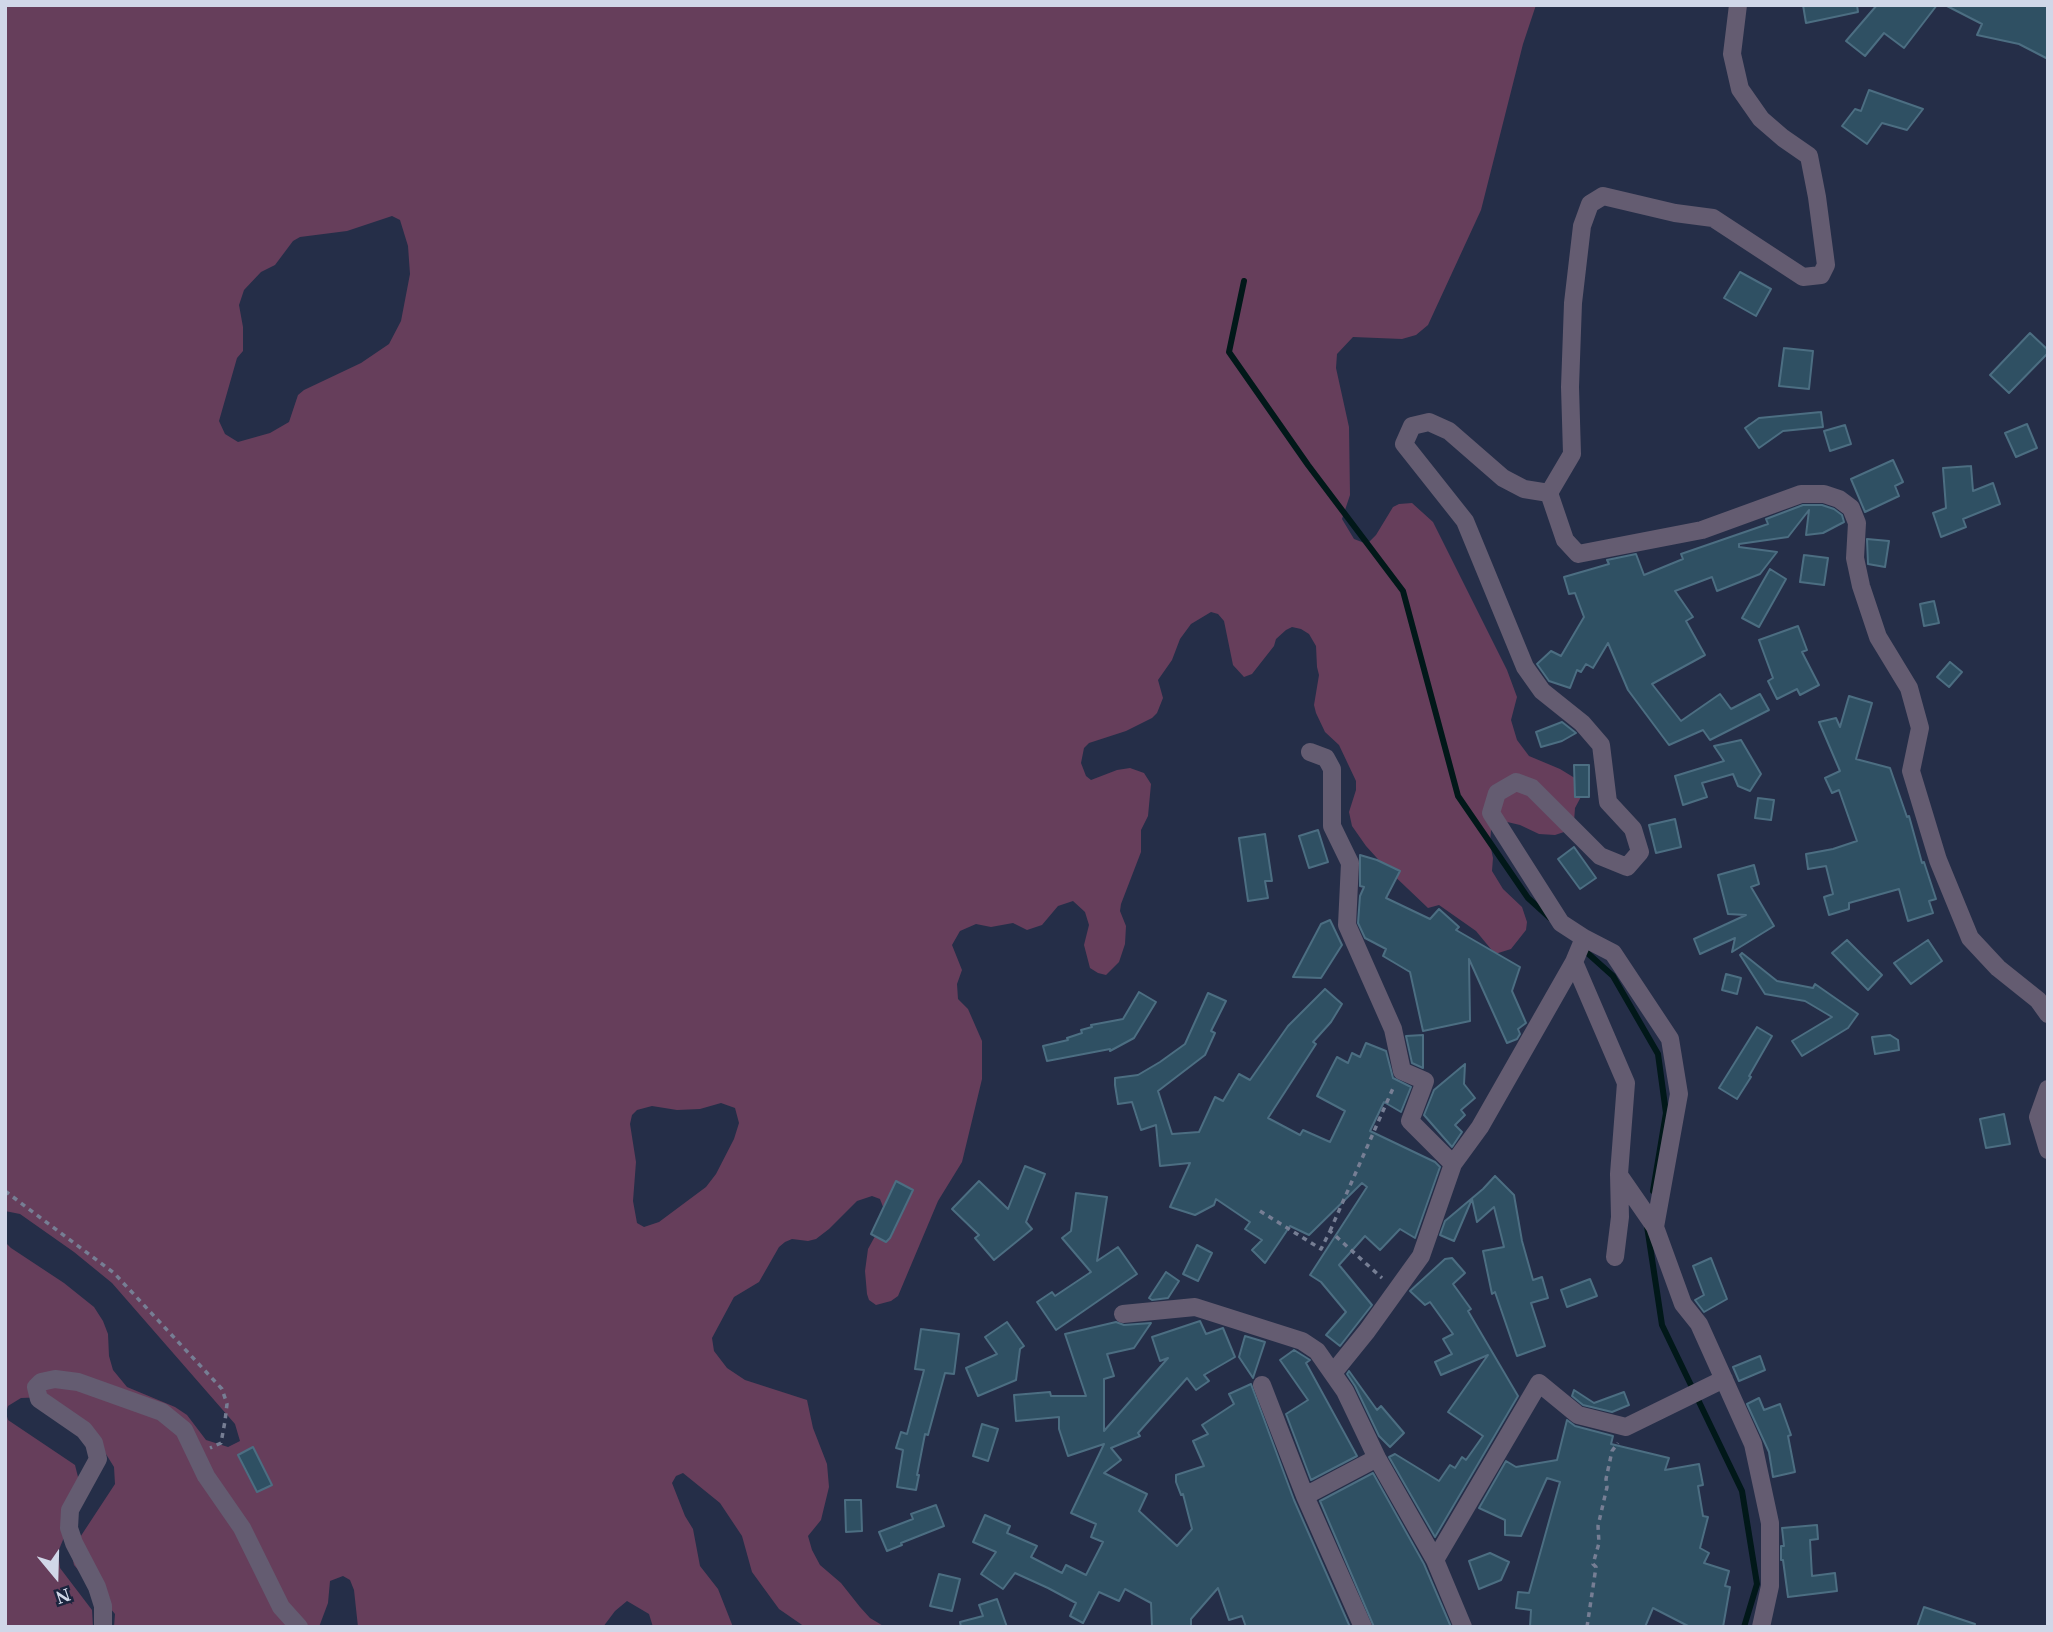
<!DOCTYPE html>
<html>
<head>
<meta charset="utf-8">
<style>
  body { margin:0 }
  #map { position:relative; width:2053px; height:1632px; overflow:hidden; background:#252e48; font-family:Georgia,serif }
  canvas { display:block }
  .frame { position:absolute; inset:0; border:7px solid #d0d7e8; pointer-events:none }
  .north { position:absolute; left:21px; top:1541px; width:70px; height:70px; -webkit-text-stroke:5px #1b243e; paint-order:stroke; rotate:161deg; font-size:19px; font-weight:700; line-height:28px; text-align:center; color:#d0d7e8 }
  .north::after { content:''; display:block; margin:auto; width:24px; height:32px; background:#d0d7e8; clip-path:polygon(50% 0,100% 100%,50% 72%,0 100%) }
</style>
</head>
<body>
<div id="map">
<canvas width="2053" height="1632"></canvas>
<div class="frame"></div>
<div class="north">N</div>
</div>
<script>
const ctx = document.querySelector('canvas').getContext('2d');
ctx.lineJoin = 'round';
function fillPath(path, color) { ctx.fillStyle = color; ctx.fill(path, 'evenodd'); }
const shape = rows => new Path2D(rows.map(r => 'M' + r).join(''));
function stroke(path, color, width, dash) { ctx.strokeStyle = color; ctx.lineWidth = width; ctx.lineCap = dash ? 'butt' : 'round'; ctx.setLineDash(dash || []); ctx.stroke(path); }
const green = shape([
  [5,5,1536,5,1523,44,1481,210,1428,325,1416,335,1402,339,1353,337,1337,354,1336,368,1349,427,1350,495,1342,519,1354,539,1367,544,1376,535,1393,507,1399,504,1412,503,1433,522,1507,670,1517,697,1511,720,1517,740,1529,756,1560,769,1578,780,1583,793,1575,808,1574,822,1570,830,1555,835,1539,834,1520,825,1503,821,1491,830,1490,844,1493,858,1492,871,1503,889,1522,907,1527,922,1526,930,1511,949,1495,954,1476,931,1439,905,1428,908,1386,868,1366,846,1352,826,1349,812,1356,790,1356,781,1339,745,1325,732,1316,713,1314,705,1319,675,1317,667,1316,646,1309,634,1301,629,1292,627,1286,630,1276,639,1274,646,1252,674,1244,677,1233,665,1224,621,1218,614,1211,612,1191,624,1180,639,1172,660,1158,680,1163,698,1157,713,1152,718,1126,731,1089,743,1084,748,1081,763,1086,776,1091,780,1117,770,1130,768,1144,773,1151,784,1148,816,1141,830,1141,852,1121,904,1120,911,1126,926,1125,944,1119,962,1106,975,1098,973,1090,968,1084,945,1089,925,1085,912,1073,901,1058,906,1042,925,1027,930,1013,923,991,927,976,924,960,931,952,945,962,970,957,984,958,999,968,1009,982,1041,982,1079,962,1162,938,1201,898,1296,891,1301,876,1305,869,1300,867,1294,865,1271,868,1249,879,1229,885,1212,880,1199,872,1196,857,1201,829,1229,816,1239,808,1241,792,1239,785,1242,779,1247,759,1282,734,1297,712,1338,714,1351,727,1368,745,1380,807,1400,813,1428,827,1464,829,1487,821,1520,808,1536,812,1550,820,1565,841,1583,860,1607,870,1618,885,1627,805,1627,779,1609,752,1572,742,1536,720,1503,683,1473,676,1476,672,1483,685,1516,693,1529,700,1566,718,1589,733,1627,653,1627,649,1614,627,1601,615,1611,603,1627,358,1627,354,1590,350,1580,343,1576,330,1581,328,1603,319,1627,114,1627,115,1614,74,1565,71,1551,115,1484,114,1467,96,1438,47,1397,21,1398,8,1406,6,1413,8,1420,75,1465,80,1485,67,1530,58,1552,60,1568,92,1610,93,1627,5,1627,5,1242,11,1248,64,1283,94,1307,103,1321,108,1334,109,1356,113,1370,127,1387,175,1407,187,1415,206,1440,228,1447,240,1441,235,1424,112,1283,74,1252,20,1214,5,1211],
  [392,216,400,220,408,246,410,274,401,321,389,344,361,363,304,390,298,395,289,422,270,433,238,442,225,434,219,421,237,358,243,351,243,327,239,305,244,290,261,272,275,265,293,241,300,237,347,231],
  [721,1103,735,1108,739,1123,734,1139,716,1174,706,1187,659,1222,644,1227,637,1223,633,1201,636,1162,630,1124,632,1115,637,1110,652,1106,677,1110,700,1109]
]);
const stream = shape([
  [1244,281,1229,352,1308,465,1403,591,1458,796,1528,898,1550,918],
  [1583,949,1613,976,1658,1054,1666,1113,1653,1191],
  [1647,1226,1662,1325,1742,1491,1757,1584,1744,1627]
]);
const building = shape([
  [1803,5,1857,5,1858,12,1806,23,1803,5],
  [1877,5,1937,5,1904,48,1884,33,1865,56,1846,41,1877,5],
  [1945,5,2048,5,2048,59,2019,44,1977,35,1982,24,1945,5],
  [1869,90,1923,109,1907,130,1882,123,1867,144,1842,126,1855,109,1861,111,1869,90],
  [1740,272,1771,289,1756,316,1724,298,1740,272],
  [2030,333,2048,350,2048,353,2009,393,1990,375,2030,333],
  [1784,348,1813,351,1809,389,1779,386,1784,348],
  [1821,412,1823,427,1783,431,1759,448,1745,428,1759,418,1821,412],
  [2027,424,2037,448,2016,457,2005,433,2027,424],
  [1845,425,1851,444,1830,451,1824,431,1845,425],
  [1893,460,1903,482,1895,486,1899,496,1865,512,1851,479,1893,460],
  [1971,466,1973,491,1993,483,2000,504,1963,519,1966,527,1941,537,1933,513,1946,508,1943,468,1971,466],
  [1803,505,1822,505,1834,509,1842,515,1844,522,1823,533,1806,535,1809,510,1788,537,1739,544,1739,547,1777,552,1760,574,1717,591,1712,577,1675,591,1693,617,1686,621,1705,655,1652,684,1681,721,1720,694,1731,709,1760,694,1769,710,1710,740,1703,730,1669,745,1628,690,1608,643,1593,668,1586,664,1581,672,1577,670,1570,688,1549,681,1537,664,1551,651,1561,656,1584,617,1575,593,1569,594,1564,577,1609,564,1607,560,1636,554,1644,575,1683,559,1681,554,1768,524,1766,519,1803,505],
  [1867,539,1889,541,1885,567,1868,564,1867,539],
  [1804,555,1828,558,1824,585,1800,582,1804,555],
  [1770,569,1786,579,1759,627,1742,618,1770,569],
  [1934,601,1939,623,1924,626,1920,604,1934,601],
  [1798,626,1807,650,1802,652,1819,685,1800,695,1797,689,1777,699,1768,681,1773,678,1759,640,1798,626],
  [1950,662,1962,672,1949,687,1937,677,1950,662],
  [1849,696,1872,703,1856,759,1890,768,1907,817,1909,816,1922,863,1924,862,1936,899,1929,901,1933,913,1908,921,1899,889,1849,903,1849,909,1829,915,1824,897,1833,894,1826,866,1808,869,1806,854,1833,849,1857,841,1839,790,1832,793,1825,778,1840,771,1819,722,1836,718,1840,727,1849,696],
  [1562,722,1576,733,1562,741,1541,747,1536,732,1562,722],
  [1741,740,1761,774,1750,791,1738,786,1733,774,1702,783,1707,797,1683,805,1675,776,1724,761,1714,746,1741,740],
  [1574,765,1589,765,1589,797,1575,797,1574,765],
  [1758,798,1774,800,1771,820,1755,818,1758,798],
  [1675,819,1681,847,1656,853,1649,825,1675,819],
  [1318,830,1328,862,1309,868,1299,836,1318,830],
  [1265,834,1272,881,1265,881,1268,898,1248,901,1239,838,1265,834],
  [1574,847,1596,878,1580,889,1558,859,1574,847],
  [1360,855,1377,860,1400,871,1386,898,1430,919,1439,909,1459,927,1456,930,1520,967,1512,991,1526,1023,1518,1029,1520,1034,1517,1039,1507,1043,1469,959,1470,1021,1423,1031,1410,972,1383,956,1386,949,1365,938,1358,923,1360,896,1364,887,1360,886,1360,855],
  [1754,865,1759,884,1751,887,1774,926,1732,952,1735,938,1700,954,1694,939,1746,915,1728,914,1718,875,1754,865],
  [1330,920,1342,945,1321,978,1293,977,1321,924,1330,920],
  [1847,940,1882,975,1868,990,1832,953,1847,940],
  [1928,940,1942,961,1911,984,1894,963,1928,940],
  [1742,953,1777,981,1813,988,1815,984,1858,1014,1848,1028,1802,1056,1792,1041,1832,1017,1805,1001,1765,994,1740,955,1742,953],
  [1726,974,1741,978,1737,994,1722,990,1726,974],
  [1325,989,1342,1004,1331,1022,1313,1042,1316,1044,1268,1118,1300,1135,1303,1130,1330,1142,1345,1111,1317,1096,1337,1057,1348,1063,1352,1053,1360,1057,1366,1043,1386,1051,1393,1078,1411,1087,1401,1112,1384,1102,1370,1131,1435,1162,1440,1167,1415,1238,1400,1229,1380,1250,1365,1236,1339,1265,1372,1305,1340,1346,1326,1335,1346,1312,1321,1282,1310,1275,1367,1187,1362,1183,1309,1235,1290,1226,1265,1263,1252,1250,1262,1240,1245,1229,1250,1222,1216,1199,1214,1205,1195,1215,1170,1207,1190,1163,1160,1166,1156,1125,1141,1130,1132,1102,1118,1104,1115,1085,1115,1078,1138,1075,1160,1062,1185,1044,1208,993,1226,1001,1211,1031,1215,1033,1205,1055,1158,1091,1172,1134,1199,1132,1215,1097,1223,1101,1239,1074,1250,1080,1288,1026,1325,989],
  [1139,992,1156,1002,1134,1038,1110,1051,1110,1049,1047,1061,1043,1046,1068,1040,1067,1038,1082,1033,1081,1030,1092,1027,1091,1025,1123,1019,1139,992],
  [1757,1027,1772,1036,1749,1076,1751,1077,1737,1099,1719,1088,1757,1027],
  [1423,1035,1423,1068,1412,1063,1406,1036,1423,1035],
  [1890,1035,1898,1040,1899,1050,1875,1054,1872,1037,1890,1035],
  [1465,1064,1464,1084,1475,1098,1461,1110,1465,1115,1455,1125,1462,1132,1452,1147,1424,1115,1434,1090,1465,1064],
  [2004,1114,2010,1144,1986,1148,1980,1119,2004,1114],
  [1025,1166,1045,1174,1026,1222,1032,1229,994,1260,975,1238,979,1235,952,1209,979,1181,1008,1209,1025,1166],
  [1495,1176,1514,1195,1522,1241,1533,1280,1542,1277,1548,1298,1531,1303,1545,1346,1517,1356,1495,1292,1492,1294,1483,1251,1504,1247,1494,1207,1477,1222,1472,1199,1454,1241,1440,1235,1445,1221,1483,1189,1495,1176],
  [896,1181,913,1190,890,1238,886,1242,871,1234,896,1181],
  [1076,1193,1107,1197,1097,1261,1118,1247,1137,1274,1056,1330,1037,1302,1052,1292,1055,1296,1091,1272,1062,1238,1071,1231,1076,1193],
  [1197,1245,1212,1253,1198,1281,1183,1274,1197,1245],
  [1452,1258,1465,1273,1453,1284,1471,1309,1468,1311,1518,1396,1435,1537,1389,1457,1395,1454,1439,1481,1450,1465,1455,1468,1462,1457,1466,1460,1483,1436,1448,1412,1488,1355,1441,1375,1435,1362,1452,1354,1443,1339,1453,1334,1430,1302,1425,1305,1410,1291,1445,1259,1452,1258],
  [1711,1258,1727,1299,1704,1312,1695,1300,1704,1295,1693,1266,1711,1258],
  [1166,1272,1179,1281,1168,1298,1152,1300,1149,1298,1166,1272],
  [1590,1279,1597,1296,1567,1307,1561,1290,1590,1279],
  [1200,1321,1206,1334,1223,1328,1235,1357,1204,1375,1209,1381,1196,1390,1187,1378,1138,1433,1140,1436,1111,1448,1121,1460,1104,1473,1147,1494,1139,1511,1177,1546,1192,1529,1183,1494,1181,1495,1176,1482,1176,1475,1204,1466,1193,1441,1208,1434,1202,1425,1234,1404,1229,1394,1251,1384,1294,1500,1350,1627,1246,1627,1242,1616,1229,1620,1218,1588,1191,1619,1191,1627,1152,1627,1151,1603,1125,1589,1119,1601,1099,1592,1083,1623,1070,1616,1076,1603,1048,1588,1015,1573,1003,1589,981,1574,996,1552,973,1542,985,1515,1010,1526,1007,1533,1037,1546,1031,1557,1062,1573,1066,1565,1086,1575,1103,1542,1091,1537,1096,1524,1071,1513,1104,1444,1068,1456,1059,1429,1059,1417,1016,1421,1014,1395,1050,1392,1051,1396,1086,1396,1065,1334,1116,1322,1124,1325,1151,1323,1134,1348,1107,1354,1114,1376,1104,1379,1104,1431,1168,1358,1160,1361,1152,1337,1200,1321],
  [1007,1322,1024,1346,1020,1349,1016,1380,978,1396,966,1368,997,1354,985,1337,1007,1322],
  [921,1329,959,1334,954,1374,945,1373,928,1435,925,1434,917,1475,919,1475,916,1490,897,1487,903,1450,896,1448,901,1432,907,1434,924,1370,915,1369,921,1329],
  [1245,1336,1265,1342,1253,1378,1239,1357,1245,1336],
  [1294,1350,1310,1360,1306,1363,1357,1456,1311,1480,1286,1414,1308,1400,1280,1360,1294,1350],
  [1760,1356,1765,1370,1739,1381,1733,1367,1760,1356],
  [1349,1371,1377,1410,1381,1406,1404,1433,1390,1447,1379,1436,1355,1386,1347,1374,1349,1371],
  [1574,1390,1594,1403,1624,1392,1629,1405,1612,1412,1583,1405,1572,1396,1574,1390],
  [1759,1398,1764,1410,1780,1404,1791,1435,1788,1436,1795,1472,1773,1477,1769,1452,1747,1404,1759,1398],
  [1567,1420,1575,1426,1613,1436,1611,1444,1669,1458,1665,1470,1699,1464,1703,1485,1698,1486,1703,1516,1708,1517,1700,1548,1709,1553,1704,1563,1729,1571,1725,1586,1730,1587,1723,1627,1690,1627,1653,1608,1645,1627,1530,1627,1531,1610,1516,1608,1518,1592,1529,1593,1560,1482,1547,1478,1521,1536,1505,1535,1505,1520,1479,1508,1506,1461,1516,1467,1557,1460,1567,1420],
  [982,1424,998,1429,988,1461,973,1456,982,1424],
  [253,1447,272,1485,257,1492,238,1455,253,1447],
  [1373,1473,1424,1564,1451,1627,1374,1627,1320,1501,1373,1473],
  [845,1500,861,1500,862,1531,846,1532,845,1500],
  [936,1505,944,1526,901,1543,902,1545,887,1551,879,1532,913,1519,911,1514,936,1505],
  [1817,1525,1818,1539,1810,1540,1812,1576,1835,1573,1837,1591,1788,1597,1783,1560,1781,1560,1781,1546,1784,1546,1782,1528,1817,1525],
  [1490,1553,1509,1562,1501,1580,1479,1589,1469,1561,1490,1553],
  [939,1574,960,1579,952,1611,930,1606,939,1574],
  [997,1599,1007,1627,961,1627,960,1622,983,1616,979,1605,997,1599],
  [1924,1607,1975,1624,1974,1627,1917,1627,1924,1607]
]);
const path = shape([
  [5,1191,114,1273,222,1389,227,1404,225,1421,221,1443,210,1448],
  [1260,1211,1321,1249,1330,1231,1382,1278],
  [1330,1231,1394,1086],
  [1587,1627,1596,1567,1593,1564,1599,1543,1598,1526,1607,1487,1606,1479,1612,1451,1618,1443]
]);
const minor = shape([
  [1738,5,1732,54,1740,89,1761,119,1783,138,1809,156,1817,197,1826,265,1821,275,1803,277,1713,218,1675,213,1603,196,1590,204,1582,226,1573,303,1570,387,1572,454,1549,493,1524,489,1503,478,1449,431,1429,422,1412,426,1404,444,1465,521,1525,667,1542,691,1582,723,1601,745,1608,802,1633,829,1640,852,1627,867,1600,856,1532,788,1516,782,1497,793,1491,813,1561,923,1584,938,1613,953,1670,1039,1679,1094,1655,1227,1683,1304,1699,1324,1753,1444,1770,1523,1770,1586,1761,1627],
  [1549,493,1565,540,1578,554,1702,530,1801,494,1824,494,1839,499,1851,508,1857,523,1855,558,1861,586,1878,637,1909,688,1920,728,1911,771,1938,860,1970,938,1998,968,2038,1000,2048,1014],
  [1310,752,1326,758,1332,769,1332,826,1350,863,1347,925,1393,1029,1402,1071,1425,1081,1410,1121,1453,1164],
  [1574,962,1626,1083,1619,1174,1620,1217,1615,1257],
  [2048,1089,2038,1117,2048,1150],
  [1619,1175,1655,1227],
  [1123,1314,1195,1307,1302,1341,1317,1351,1345,1391,1377,1458,1435,1560,1463,1627],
  [1333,1373,1367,1331,1421,1256,1453,1164,1480,1127,1574,962,1584,938],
  [1262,1385,1305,1496,1363,1627],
  [1305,1496,1377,1458],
  [1435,1560,1539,1383,1578,1415,1626,1427,1724,1379],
  [103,1627,103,1606,97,1587,74,1543,69,1528,70,1510,98,1459,94,1443,84,1430,39,1399,36,1387,41,1382,55,1379,78,1382,162,1412,184,1430,206,1476,242,1528,281,1607,299,1627]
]);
fillPath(green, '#663e5b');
stroke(stream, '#011819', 6);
fillPath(building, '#2f5063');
stroke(building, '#4c6e82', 2);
stroke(path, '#767e94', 3.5, [5, 5]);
stroke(minor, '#645c71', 18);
</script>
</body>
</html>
